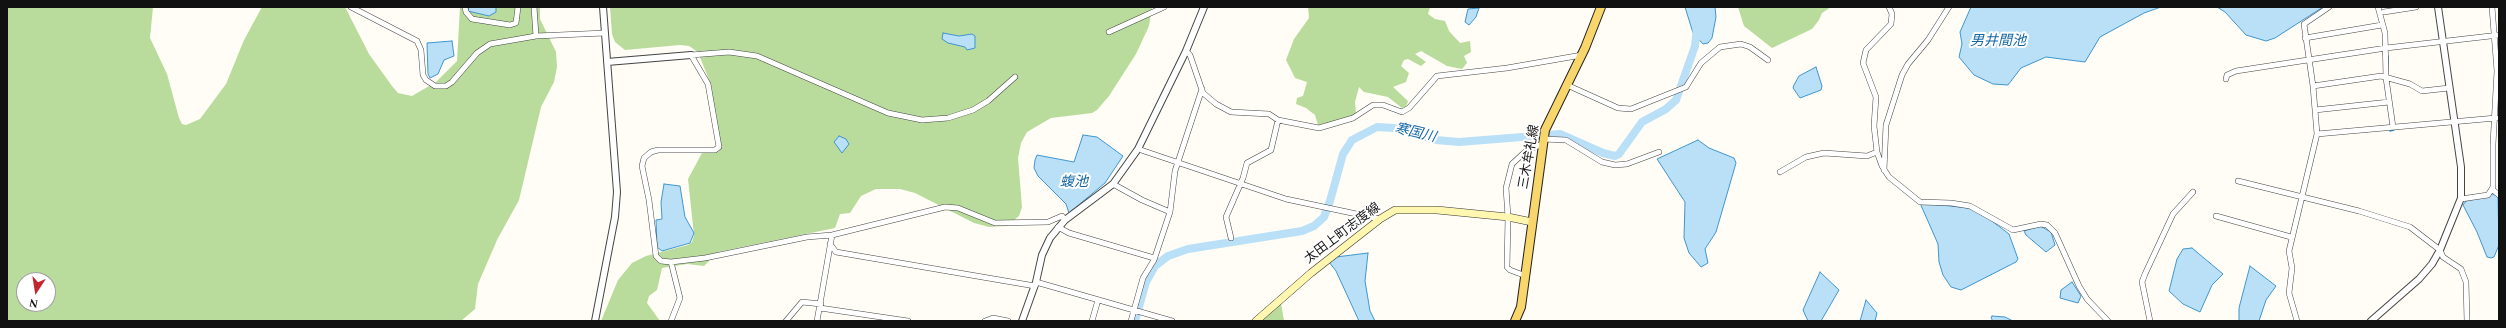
<!DOCTYPE html>
<html>
<head>
<meta charset="utf-8">
<style>
  body { margin:0 }
  #map { position:relative; width:2506px; height:328px; overflow:hidden; background:#fffdf5; font-family:Spectral,serif }
  canvas { display:block }
  .frame { position:absolute; inset:0; border:8px solid #111; pointer-events:none }
  .north { position:absolute; left:16px; top:272px; width:40px; height:40px; box-sizing:border-box; background:#fff; border:1px solid #a0a0a0; border-radius:50%; rotate:192deg; font-size:11px; font-weight:700; line-height:16px; text-align:center; color:#111 }
  .north::after { content:''; display:block; margin:auto; width:14px; height:18px; background:#c4262e; clip-path:polygon(50% 0,100% 100%,50% 72%,0 100%) }
</style>
</head>
<body>
<div id="map">
<canvas width="2506" height="328"></canvas>
<div class="frame"></div>
<div class="north">N</div>
</div>
<script>
const ctx = document.querySelector('canvas').getContext('2d');
ctx.lineJoin = 'round';
function fillPath(path, color) { ctx.fillStyle = color; ctx.fill(path, 'evenodd'); }
const shape = rows => new Path2D(rows.map(r => 'M' + r).join(''));
function stroke(path, color, width, dash) { ctx.strokeStyle = color; ctx.lineWidth = width; ctx.lineCap = dash ? 'butt' : 'round'; ctx.setLineDash(dash || []); ctx.stroke(path); }
function write(font, color, halo, rows, align = 'center') {
  ctx.font = font + ' Spectral,"Noto Sans JP",serif'; ctx.lineWidth = 4; ctx.setLineDash([]); ctx.textBaseline = 'middle'; ctx.strokeStyle = halo; ctx.fillStyle = color; for (const [text, x, y, turn = 0] of rows) {
    ctx.save(); ctx.translate(x, y); ctx.rotate((+turn || 0) * Math.PI / 180); ctx.textAlign = isNaN(turn) ? turn : align; if (halo) ctx.strokeText(text, 0, 0); ctx.fillText(text, 0, 0); ctx.restore();
  }
}
const forest = shape([
  [7,7,153,7,150,38,167,74,179,118,182,124,186,125,200,119,226,84,244,40,262,7,345,7,369,54,392,86,398,93,412,96,436,82,457,61,460,7,540,7,540,19,556,52,557,67,554,82,541,107,519,200,497,240,478,284,475,309,461,321,7,321],
  [24,280,48,280,48,304,24,304],
  [610,7,1152,7,1149,26,1136,54,1109,96,1097,110,1092,113,1051,118,1027,132,1021,143,1018,158,1022,207,1019,216,1007,226,989,227,974,223,915,193,900,189,876,189,861,196,850,213,840,214,835,228,718,252,704,266,687,264,662,268,657,290,649,296,647,303,660,321,601,321,618,280,632,263,646,256,688,245,692,242,694,235,688,179,702,153,718,152,721,149,711,85,698,52,689,46,680,45,625,50,615,42,612,34],
  [1308,7,1430,7,1428,14,1435,19,1445,21,1449,31,1460,43,1470,41,1471,52,1464,56,1467,63,1462,69,1447,66,1421,51,1415,54,1426,62,1421,66,1408,59,1404,60,1401,66,1409,73,1406,82,1393,87,1408,101,1406,107,1402,108,1388,97,1364,92,1359,87,1355,102,1356,113,1350,118,1318,125,1315,115,1306,108,1296,104,1297,98,1303,96,1307,82,1295,78,1286,60,1294,39,1309,18],
  [1738,7,1831,7,1822,13,1819,20,1812,29,1772,48,1744,26],
  [1281,303,1284,321,1259,321]
]);
const water = shape([
  [469,7,496,7,496,12,489,16,468,11,469,7],
  [1685,7,1715,7,1716,17,1712,38,1708,43,1703,44,1693,33,1685,7],
  [1971,7,2161,7,2144,13,2100,37,2085,62,2046,57,2021,68,2008,85,1993,84,1974,75,1959,57,1962,44,1960,32,1971,7],
  [2217,7,2323,7,2275,38,2266,41,2246,35,2225,12,2217,7],
  [1479,8,1476,17,1469,25,1465,22,1468,9,1479,8],
  [943,33,959,36,972,34,975,36,975,48,967,50,965,47,948,43,942,39,943,33],
  [452,41,454,56,444,60,438,74,430,78,428,74,427,43,452,41],
  [1816,67,1822,86,1821,90,1800,98,1793,88,1794,85,1799,76,1816,67],
  [1083,135,1097,137,1123,156,1105,183,1069,213,1066,204,1038,176,1034,168,1035,160,1037,155,1074,162,1083,135],
  [839,136,846,139,849,144,842,153,834,142,839,136],
  [1698,140,1709,148,1734,158,1736,163,1716,232,1705,249,1708,263,1701,267,1689,253,1684,238,1685,202,1657,159,1698,140],
  [664,184,680,186,685,217,694,233,690,243,662,251,657,247,656,220,662,219,661,202,664,184],
  [2493,194,2498,197,2499,245,2494,257,2491,258,2487,257,2477,232,2463,205,2466,201,2493,194],
  [1920,203,1970,208,1988,218,2009,234,2018,259,2016,262,1961,290,1951,287,1943,275,1939,262,1938,244,1920,203],
  [2040,226,2051,232,2055,245,2046,252,2026,235,2024,231,2040,226],
  [2192,248,2223,274,2212,285,2200,312,2183,304,2169,291,2177,259,2183,249,2192,248],
  [1368,253,1365,281,1370,311,1375,321,1359,321,1336,271,1329,262,1336,257,1368,253],
  [2250,266,2276,286,2266,300,2259,321,2239,321,2239,308,2250,266],
  [1820,272,1839,290,1821,321,1808,321,1803,310,1820,272],
  [2072,282,2081,296,2078,303,2060,298,2061,290,2072,282],
  [1866,300,1877,313,1875,321,1860,321,1866,300],
  [1992,316,2005,317,2013,321,1993,321,1991,318,1992,316]
]);
const stream = shape([
  [2388,74,2388,56],
  [2390,131,2394,130]
]);
const river = shape([
  [1135,321,1146,282,1155,266,1168,256,1188,249,1302,231,1314,226,1324,217,1330,201,1343,154,1352,140,1377,127,1394,128,1436,140,1459,142,1560,134,1603,153,1615,156,1619,154,1642,122,1666,109,1676,100,1695,46,1699,7]
]);
const minor = shape([
  [351,7,417,41,421,50,423,75,426,80,435,86,446,86,452,82,477,53,490,44,536,36,605,33],
  [465,7,466,12,472,19,510,25,516,23,518,7],
  [534,7,536,36],
  [1889,7,1892,14,1891,24,1866,50,1863,63,1876,97,1874,126,1877,152,1882,166,1889,177,1920,202,1951,203,1970,206,2013,230,2041,224,2047,225,2055,233,2079,286,2087,299,2108,321],
  [2378,7,2385,33,2386,78,2393,127],
  [2384,12,2416,7],
  [1109,32,1164,7],
  [2305,38,2382,25],
  [1186,51,1190,55,1203,93,1216,104,1231,112,1269,114,1278,120,1319,128,1353,118,1373,105,1383,105,1402,112,1409,108,1437,76,1507,68,1582,55],
  [1015,77,988,101,973,110,948,118,922,120,888,113,757,56,729,52,691,55,708,84,719,147,715,150,658,150,651,152,644,158,642,166,649,200,656,256,661,261,671,262,705,258,807,237,832,235,945,207,958,208,995,223,1048,222,1062,216,1065,220],
  [2226,79,2227,75,2236,71,2386,48,2499,35],
  [1567,85,1618,108,1631,109,1686,87,1701,63,1720,47,1741,44,1750,47,1768,60],
  [2313,86,2381,76,2410,84,2422,91,2449,88],
  [2315,110,2389,102],
  [2317,134,2496,118],
  [1543,139,1566,140,1602,162,1615,165,1627,164,1659,152],
  [1138,149,1286,199,1380,219],
  [1884,170,1886,125,1902,75,1908,64,1928,40,1949,7],
  [1780,172,1806,157,1824,153,1867,156,1877,152],
  [2238,181,2359,211,2410,227,2440,250,2443,257,2461,269,2466,282,2467,321],
  [1113,184,1142,200,1170,212],
  [2493,190,2499,195],
  [2461,199,2488,195,2493,187,2493,144,2497,71,2492,7],
  [2216,216,2291,237],
  [1058,227,1069,233,1154,258],
  [1231,238,1226,217,1243,178,1247,163,1271,150,1278,120],
  [830,244,836,252,1035,286],
  [1526,276,1510,270,1507,267,1508,217,1506,188,1512,164,1526,151,1542,144],
  [1036,282,1172,321],
  [820,308,908,321],
  [671,321,680,298,671,262],
  [786,321,802,302,821,304],
  [817,321,832,235],
  [985,321,993,318,1008,321],
  [1092,321,1098,300],
  [1131,321,1143,278,1154,260,1170,212,1175,171,1202,89],
  [2150,321,2142,282,2145,274,2173,214,2193,192],
  [2297,321,2289,293,2292,268,2289,251,2317,134,2313,86,2304,24,2329,7]
]);
const tertiary = shape([
  [607,62,691,55],
  [595,321,615,217,617,192,603,7],
  [1022,321,1036,282,1042,255,1050,238,1065,220,1113,184,1138,149,1186,51,1204,7],
  [2371,321,2419,279,2432,264,2440,250,2461,198,2461,167,2438,7]
]);
const secondary = shape([
  [1256,321,1311,273,1380,219,1395,210,1437,210,1508,217,1532,222]
]);
const primary = shape([
  [1515,321,1521,307,1545,130,1585,48,1601,7]
]);
const streetNames = [
  ["三木牟礼線",1530,157,-80],
  ["太田上町志度線",1343,234,-37]
];
const waterNames = [
  ["男井間池",1998,42],
  ["寒国川",1415,134,13],
  ["蝮池",1074,183]
];
fillPath(forest, '#b9dc9c');
fillPath(water, '#b9e0f7');
stroke(water, '#3f96cf', 1);
stroke(stream, '#3f96cf', 1.5);
stroke(river, '#b9e0f7', 8);
stroke(minor, '#444', 6);
stroke(tertiary, '#444', 8);
stroke(secondary, '#333', 8);
stroke(primary, '#222', 10);
stroke(minor, '#fff', 5);
stroke(tertiary, '#fff', 6);
stroke(secondary, '#fff6b0', 7);
stroke(primary, '#f9d66b', 8);
write('13px', '#111', '#fff', streetNames);
write('italic 14px', '#1768a6', '#fff', waterNames);
</script>
</body>
</html>
